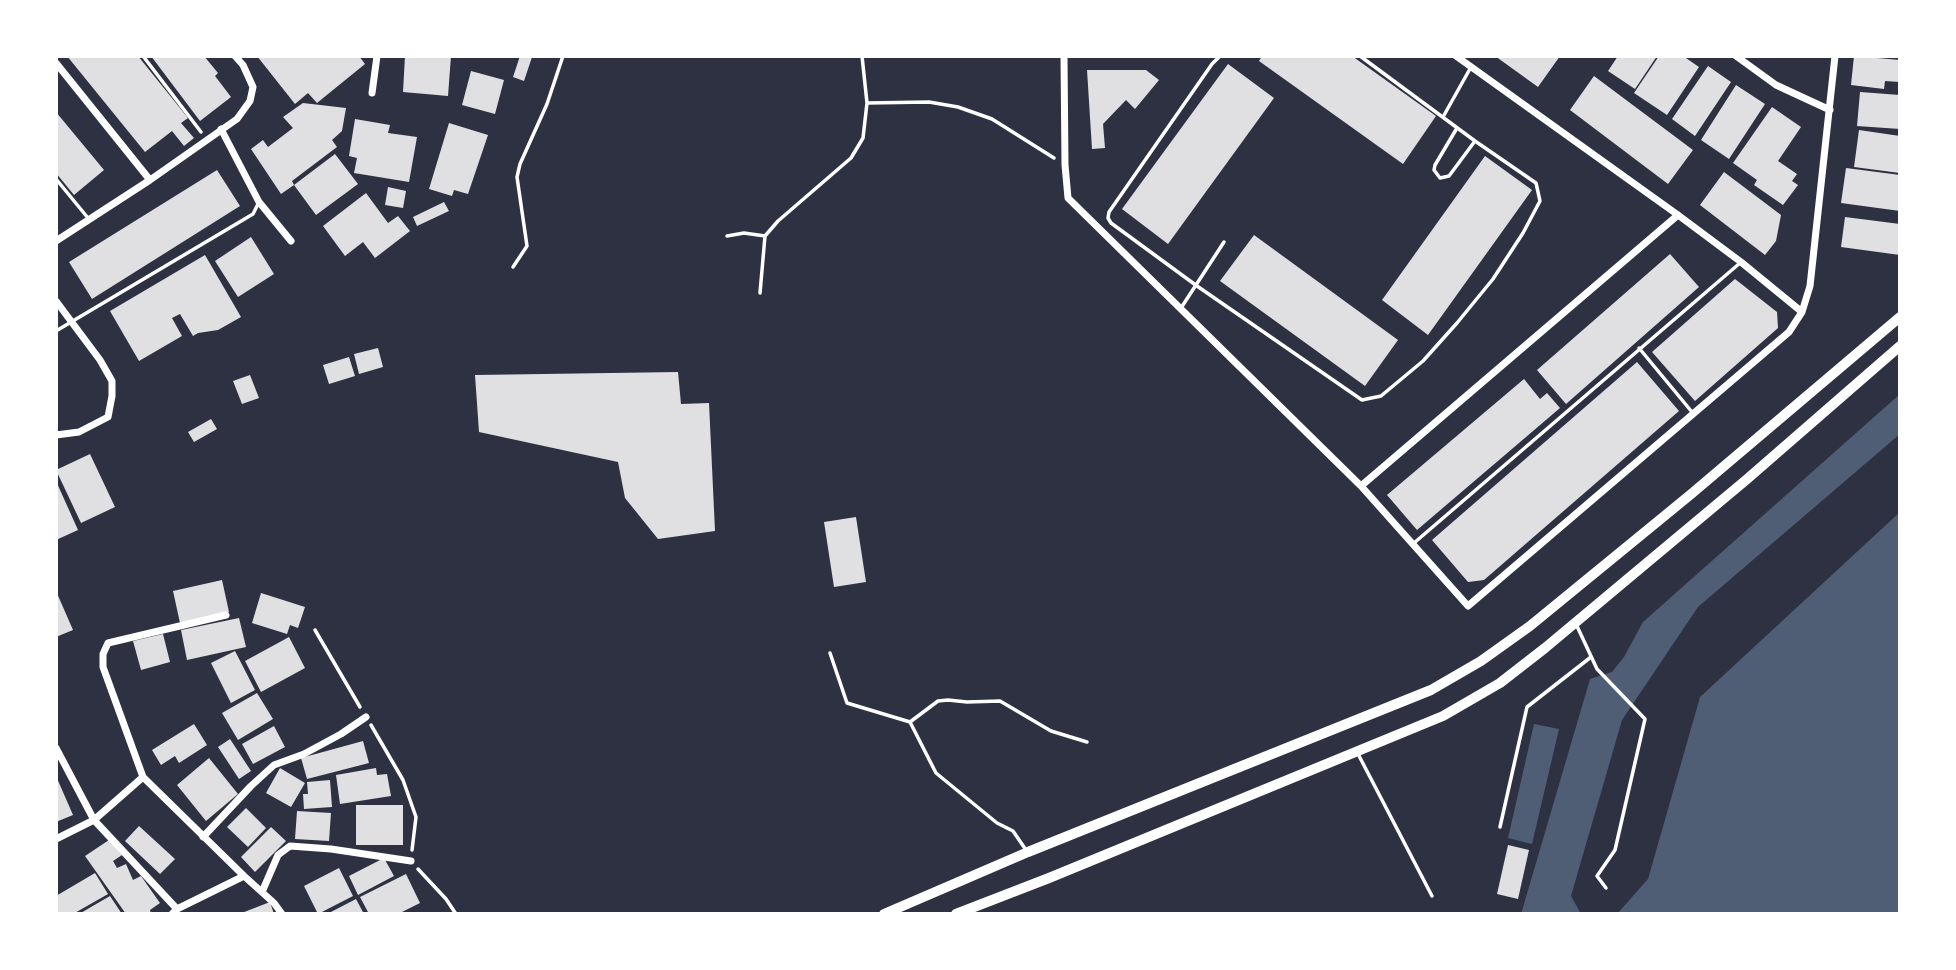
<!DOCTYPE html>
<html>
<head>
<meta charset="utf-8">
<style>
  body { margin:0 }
  #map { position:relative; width:1956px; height:970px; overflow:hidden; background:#2d3142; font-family:Poppins,sans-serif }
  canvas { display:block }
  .frame { position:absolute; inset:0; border:58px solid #fff; pointer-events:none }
</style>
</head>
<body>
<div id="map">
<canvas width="1956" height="970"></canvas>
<div class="frame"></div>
</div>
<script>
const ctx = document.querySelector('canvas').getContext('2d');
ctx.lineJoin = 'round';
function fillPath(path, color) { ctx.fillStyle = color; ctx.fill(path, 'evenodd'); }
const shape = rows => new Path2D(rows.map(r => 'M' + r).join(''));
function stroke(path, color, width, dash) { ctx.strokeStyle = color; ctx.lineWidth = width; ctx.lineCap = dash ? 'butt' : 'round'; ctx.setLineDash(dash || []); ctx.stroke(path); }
const water = shape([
  [1900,394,1900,434,1698,607,1622,720,1571,896,1581,914,1521,914,1590,679,1612,672,1624,657,1643,622],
  [1900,512,1900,914,1617,914,1648,879,1700,697],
  [1534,724,1559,729,1532,844,1508,838]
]);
const building = shape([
  [67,56,138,56,188,118,181,123,194,138,184,146,172,131,145,152],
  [151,56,204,56,218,73,215,76,231,97,200,121],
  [257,56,359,56,365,64,317,103,308,93,295,104],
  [405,56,451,56,448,96,403,92],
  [520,56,532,57,524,81,513,77],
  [1262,56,1352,56,1436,116,1403,164,1259,61],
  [1495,56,1560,56,1538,87],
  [1618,56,1657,56,1635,89,1608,71],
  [1659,56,1683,56,1699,67,1667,115,1634,93],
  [1854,56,1900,60,1900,82,1885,81,1884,89,1851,85],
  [1228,64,1274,98,1168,244,1122,209],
  [1708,66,1731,82,1695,136,1672,119],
  [1087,70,1146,70,1159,80,1135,109,1126,100,1103,124,1105,148,1092,149],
  [471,71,504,80,495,114,462,105],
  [1594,76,1693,150,1668,184,1570,110],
  [1736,85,1765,104,1729,159,1701,140],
  [1860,92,1900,95,1900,129,1857,126],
  [303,103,346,108,342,131,332,140,337,147,292,181,294,185,335,154,358,184,316,215,294,185,281,194,251,149,263,140,268,147,293,128,283,117],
  [1772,107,1801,127,1778,161,1797,174,1792,181,1798,185,1783,205,1754,185,1757,180,1733,163],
  [56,112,104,170,74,195,56,173],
  [355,119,390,125,388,133,417,137,409,182,354,173,357,158,349,156],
  [449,123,488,135,468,194,454,190,452,196,429,189],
  [1859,130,1900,136,1900,173,1854,167],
  [1485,156,1532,190,1428,335,1382,300],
  [1846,168,1900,175,1900,211,1841,203],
  [217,170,240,206,92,299,69,262],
  [1724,172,1781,215,1776,241,1765,255,1700,205],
  [388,187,406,191,403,208,385,205],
  [366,193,388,223,398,216,410,231,375,258,363,242,345,256,323,226],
  [444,202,449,211,417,226,413,217],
  [1845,217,1900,224,1900,255,1841,247],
  [1254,235,1398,340,1365,386,1220,281],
  [251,237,274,274,238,297,215,261],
  [1670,254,1699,287,1566,404,1537,370],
  [205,255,241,317,218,330,198,333,193,336,180,314,172,318,182,336,139,361,110,311],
  [1735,279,1777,312,1778,328,1695,401,1652,352],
  [378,348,383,367,359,374,354,354],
  [349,357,355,376,329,384,323,365],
  [1637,362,1679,411,1484,580,1468,582,1432,540],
  [678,372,681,404,709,403,715,531,658,539,625,498,618,462,479,432,475,375],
  [250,375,259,398,242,404,233,381],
  [1524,379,1540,399,1547,393,1560,408,1417,530,1387,495],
  [211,419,217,429,194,442,188,432],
  [90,454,115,507,81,523,56,470],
  [56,481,78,530,56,540],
  [856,517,866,582,834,587,824,522],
  [222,580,229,612,180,623,173,591],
  [56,591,73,630,56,637],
  [261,593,305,607,298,628,290,625,287,634,252,623],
  [239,618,246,647,187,660,181,630],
  [163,634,170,662,141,670,133,641],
  [289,637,305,668,261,692,245,661],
  [235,651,255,690,231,703,211,663],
  [257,693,273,719,238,740,222,713],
  [194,724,207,745,179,763,175,756,161,765,152,750],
  [274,726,285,747,253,764,242,744],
  [230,739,251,771,239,779,218,747],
  [363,741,369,763,307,779,301,758],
  [209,758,238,794,206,821,177,785],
  [280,768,305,783,291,807,266,793],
  [376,768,377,775,387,774,391,796,340,804,336,775],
  [56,776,73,815,56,822],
  [330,780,332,807,304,809,303,794,308,794,307,782],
  [356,805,403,805,403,845,356,845],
  [246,808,266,828,248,847,227,827],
  [297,811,331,813,329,841,295,839],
  [139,826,175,859,160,874,125,841],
  [271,827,286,841,255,872,241,857],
  [109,840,122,855,113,861,117,868,126,864,133,880,141,876,160,903,150,910,151,914,126,914,85,856],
  [1508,845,1529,850,1518,899,1497,894],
  [384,858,394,876,358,895,349,876],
  [339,868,353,896,318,914,304,886],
  [95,873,108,894,73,914,56,914,56,896],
  [406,874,420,903,398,914,369,914,360,897],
  [110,896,122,914,79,914],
  [356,899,364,914,327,914],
  [270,902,274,914,239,914]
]);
const path = shape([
  [143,56,201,132],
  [867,103,929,102,958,107,992,119,1054,158],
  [727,236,744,233,765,236,778,221,851,158,863,138,867,103,862,56],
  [513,267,527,246,517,177,520,164,547,104,563,56],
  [760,293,765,236],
  [315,630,360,707],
  [371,725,403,780,416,817,412,850],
  [418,869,446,899,456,914]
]);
const service = shape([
  [1220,56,1212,64,1109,212,1108,218,1111,223,1197,286,1362,400,1381,396,1423,361,1457,323,1493,279,1523,233,1540,201,1536,183,1475,141,1360,56],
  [1443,117,1471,67],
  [1457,128,1435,165,1434,170,1440,178,1449,176,1475,141],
  [56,179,88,218],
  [1181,308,1224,242],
  [56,331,253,214,259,202],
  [1639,348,1692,412],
  [1414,543,1740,263],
  [1576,624,1597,669,1645,719,1615,850,1597,876,1606,888],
  [830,653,847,703,910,722,936,773,997,823,1013,831,1026,850],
  [910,722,938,701,948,700,967,702,1000,701,1051,731,1087,742],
  [1357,752,1432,896],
  [1500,827,1527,707,1591,657]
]);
const minor = shape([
  [1064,56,1065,165,1068,198,1361,486,1468,606,1789,332,1802,312,1810,286,1835,56],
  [1456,56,1678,215,1741,262,1802,312],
  [1736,56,1776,85,1830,110],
  [56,63,150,180],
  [372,93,377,56],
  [221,129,259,202,291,241],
  [56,241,150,180,237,119,250,101,253,87,243,65,235,56],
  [56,301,100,360,112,381,112,396,108,417,79,432,56,435],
  [1361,486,1678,215],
  [226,615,108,643,103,654,103,667,143,777,244,876,274,903,282,914],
  [56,748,94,820,177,909],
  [203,837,251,786,274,765,304,754,341,734,366,717],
  [56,839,94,820,143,777],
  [262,892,278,855,290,846,331,849,411,861],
  [172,914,177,909,244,876]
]);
const secondary = shape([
  [884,914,1028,852,1431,690,1481,661,1530,626,1690,495,1900,317],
  [956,914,1049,878,1443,716,1500,683,1545,648,1746,480,1900,346]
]);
fillPath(water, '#4f5d75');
fillPath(building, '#e0e0e3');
stroke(path, '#fff', 3.5);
stroke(service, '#fff', 3.5);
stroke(minor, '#fff', 7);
stroke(secondary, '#fff', 10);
</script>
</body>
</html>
